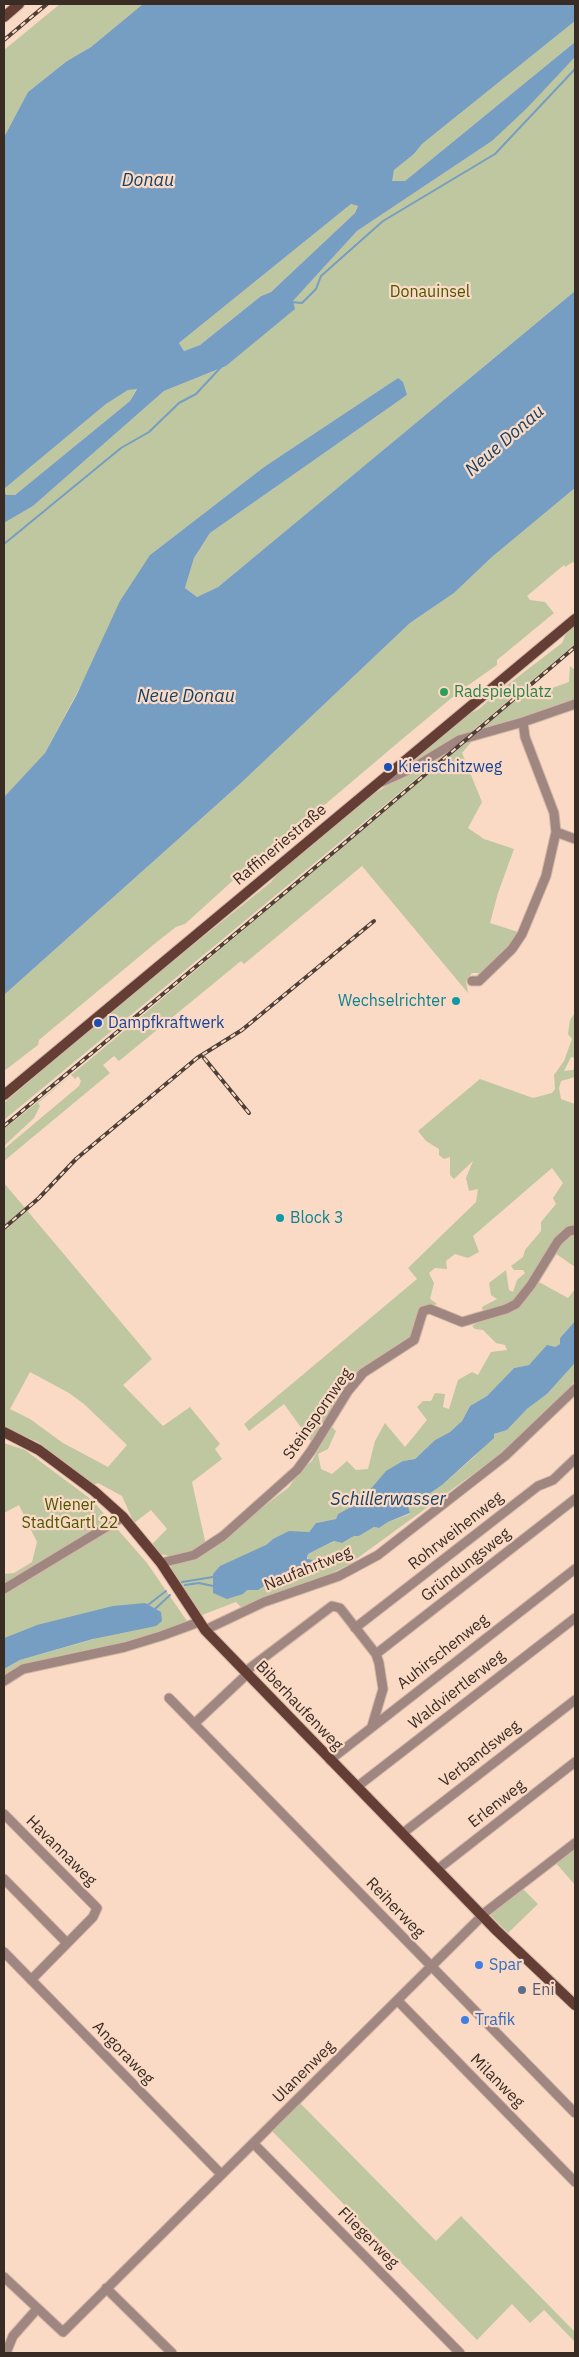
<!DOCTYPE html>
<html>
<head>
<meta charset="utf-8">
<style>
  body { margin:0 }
  #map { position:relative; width:579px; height:2357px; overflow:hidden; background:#fadac5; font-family:"IBM Plex Sans",sans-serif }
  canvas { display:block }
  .frame { position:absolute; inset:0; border:5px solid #382c24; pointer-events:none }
</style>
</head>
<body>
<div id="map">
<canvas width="579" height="2357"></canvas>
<div class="frame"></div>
</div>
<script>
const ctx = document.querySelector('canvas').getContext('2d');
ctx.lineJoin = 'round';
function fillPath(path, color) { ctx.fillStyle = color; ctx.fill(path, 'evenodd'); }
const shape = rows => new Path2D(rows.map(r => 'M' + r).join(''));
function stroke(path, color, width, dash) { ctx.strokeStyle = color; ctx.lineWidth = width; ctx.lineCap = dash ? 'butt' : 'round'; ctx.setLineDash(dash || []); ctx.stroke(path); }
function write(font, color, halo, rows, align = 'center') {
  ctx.font = font + ' "IBM Plex Sans",sans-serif'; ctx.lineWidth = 4.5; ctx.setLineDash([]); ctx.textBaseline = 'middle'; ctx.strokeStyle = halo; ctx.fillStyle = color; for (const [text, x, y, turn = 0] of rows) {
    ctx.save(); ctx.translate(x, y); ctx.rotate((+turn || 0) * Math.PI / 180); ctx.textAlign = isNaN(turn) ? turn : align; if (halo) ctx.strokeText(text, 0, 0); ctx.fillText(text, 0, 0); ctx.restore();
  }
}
const green = shape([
  [60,4,143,4,91,47,67,61,28,92,4,137,4,50],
  [575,21,575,42,405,181,391,181,394,170,414,154,422,144],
  [575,57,575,291,218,587,197,597,185,588,194,558,210,533,407,395,398,378,264,467,150,555,45,753,4,797,4,523,33,506,164,391,226,366,294,309,293,301,357,231,492,141],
  [351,204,358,206,355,213,271,292,261,296,200,345,184,351,179,343],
  [137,388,130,401,15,495,6,495,4,489,106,404,128,390],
  [575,488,575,565,573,562,565,567,564,565,527,596,530,600,545,602,554,613,497,660,497,665,460,691,407,735,269,852,239,875,185,924,176,927,158,941,39,1040,38,1045,4,1071,4,995,241,783,410,623,454,593,492,557],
  [575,625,575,644,470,733,408,766,407,764,467,715,479,709,498,692,562,643,566,634],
  [570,666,575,670,575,699,528,717,479,731,522,695,524,698,569,682],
  [471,738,473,740,462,753,482,802,468,828,484,839,514,849,498,893,490,923,518,932,512,943,482,973,472,973,466,981,468,993,362,866,244,964,241,961,119,1061,114,1056,103,1065,110,1073,4,1161,4,1149,79,1086,81,1081,78,1076,75,1079,71,1075,38,1103,40,1106,34,1118,4,1146,4,1129,87,1062],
  [462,740,386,804,4,1120,4,1103,116,1007,271,882,282,868,367,798],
  [575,1013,575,1058,571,1057,564,1071,573,1070,575,1066,575,1077,561,1081,559,1088,561,1099,575,1104,575,1267,555,1253,537,1281,568,1298,575,1289,575,1321,560,1338,560,1344,555,1347,547,1346,529,1365,514,1368,487,1396,470,1406,462,1421,450,1432,435,1440,415,1459,403,1461,369,1494,360,1499,360,1502,338,1514,336,1519,316,1523,309,1532,273,1539,266,1545,247,1590,273,1582,281,1575,287,1575,308,1563,308,1554,335,1541,342,1543,354,1536,359,1536,374,1527,379,1528,388,1522,410,1514,408,1506,420,1494,429,1494,442,1485,475,1456,494,1434,507,1430,527,1409,547,1394,575,1363,575,1382,502,1453,348,1565,317,1580,241,1607,236,1602,202,1615,172,1571,169,1556,161,1554,152,1544,167,1529,151,1510,134,1523,122,1496,98,1483,93,1485,38,1442,4,1428,4,1183,152,1359,123,1385,163,1426,190,1407,220,1444,215,1449,222,1459,192,1482,207,1550,289,1487,300,1471,312,1461,331,1426,336,1431,328,1449,318,1454,321,1469,332,1474,347,1461,356,1470,368,1469,375,1441,385,1423,405,1447,427,1420,417,1407,423,1401,431,1401,435,1393,445,1394,443,1407,449,1409,458,1380,472,1372,478,1375,491,1352,507,1350,505,1345,496,1343,483,1330,475,1329,472,1326,485,1318,482,1307,497,1299,491,1295,489,1283,506,1270,509,1290,513,1292,517,1280,525,1273,523,1270,514,1270,511,1266,523,1257,525,1250,541,1231,541,1222,556,1204,553,1198,563,1183,552,1168,473,1236,479,1252,468,1258,455,1254,446,1261,447,1269,435,1268,429,1273,434,1283,430,1299,437,1304,419,1310,411,1337,390,1353,363,1367,355,1377,350,1376,331,1409,331,1414,313,1444,284,1404,249,1431,244,1424,417,1279,408,1268,476,1202,478,1189,469,1191,466,1178,473,1161,454,1179,450,1175,450,1157,444,1159,439,1155,439,1149,426,1141,418,1131,480,1079,533,1098,552,1093,555,1089,554,1075,564,1061,572,1039,568,1034,570,1020],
  [30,1372,69,1393,84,1404,127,1445,108,1467,63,1443,30,1419,10,1409],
  [4,1443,25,1450,92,1500,147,1563,187,1621,144,1638,62,1655,21,1667,4,1679,4,1669,20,1660,94,1639,37,1625,4,1638,4,1574,14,1573,32,1562,37,1542,19,1505,4,1513],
  [575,1848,575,1885,555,1862],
  [522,1888,538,1904,508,1933,491,1916,492,1911],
  [300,2103,436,2241,461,2216,575,2332,575,2342,544,2310,530,2323,512,2304,477,2340,272,2131]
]);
const water = shape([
  [143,4,575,4,575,21,422,144,414,154,394,170,392,181,405,181,575,42,575,57,527,108,492,141,357,231,293,301,295,309,226,366,164,391,33,506,4,523,4,490,6,495,15,495,130,401,137,389,128,390,106,404,4,489,4,137,28,92,67,61,91,47],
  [351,204,358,206,355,213,271,292,261,296,200,345,184,351,179,343],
  [575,291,575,488,492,557,454,593,410,623,241,783,4,995,4,797,45,753,77,694,120,601,150,555,264,467,398,378,403,382,407,395,210,533,194,558,185,588,197,597,218,587],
  [575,1321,575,1363,547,1394,527,1409,507,1430,494,1434,494,1438,442,1485,429,1494,420,1494,415,1503,408,1506,410,1513,388,1522,379,1528,374,1527,359,1536,354,1536,342,1543,334,1541,308,1554,307,1559,313,1560,312,1563,308,1563,287,1575,281,1575,258,1590,247,1590,243,1594,227,1599,213,1593,213,1574,220,1566,266,1545,273,1539,289,1531,309,1532,316,1523,336,1519,338,1514,360,1502,360,1499,369,1494,369,1491,386,1471,403,1461,415,1459,435,1440,450,1432,462,1421,470,1406,487,1396,514,1368,529,1365,547,1345,555,1347,560,1344,560,1338],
  [145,1603,161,1612,162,1621,156,1626,93,1639,20,1660,4,1669,4,1638,37,1625,113,1606]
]);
const stream = shape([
  [291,302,302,303,316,289,321,276,383,221,495,154,575,69],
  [4,544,121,448,149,432,179,403,196,394,222,366],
  [182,1582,213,1577],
  [185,1585,199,1583,213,1586],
  [148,1605,166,1591],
  [155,1609,170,1595]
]);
const minor = shape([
  [523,722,525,737,554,813,556,832,575,839],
  [382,782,413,768,459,740,523,722,575,704],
  [472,981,479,981,512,949,522,934,546,876,556,832],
  [161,1563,194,1555,223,1536,297,1470,311,1451,348,1391,363,1373,414,1340,423,1311,430,1309,462,1322,506,1309,516,1304,531,1285,558,1241,569,1231,575,1230],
  [4,1589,123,1517],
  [355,1628,538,1486,553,1480,575,1459],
  [205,1630,264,1602,339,1576,378,1555,505,1456,575,1389],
  [376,1654,575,1499],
  [4,1681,23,1669,125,1647,161,1636,199,1622],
  [169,1698,575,2113],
  [194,1724,244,1677,250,1668,332,1606,340,1608,376,1654,379,1663,383,1689,372,1726],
  [330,1760,575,1569],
  [358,1786,575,1618],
  [4,1814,97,1908,93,1917,31,1980],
  [403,1833,575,1700],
  [438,1869,575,1762],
  [4,1879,67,1943],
  [4,1952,221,2174],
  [398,2001,575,2182],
  [254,2144,460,2353],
  [4,2277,63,2332,487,1911,575,1843],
  [106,2288,172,2353],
  [6,2353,13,2336,37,2309]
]);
const major = shape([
  [4,17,19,4],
  [4,1095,575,619],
  [4,1432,39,1450,94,1491,123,1517,161,1563,205,1630,495,1929,575,2005]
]);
const rail = shape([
  [4,40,47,4],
  [204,1058,249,1113],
  [4,1126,341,846,575,647],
  [4,1228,39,1198,76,1159,197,1058,242,1030,374,921]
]);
const markers = [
  [444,692,5,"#2e9e5b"],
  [388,767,5,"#1a4fb4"],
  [456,1001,5,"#0f9aa8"],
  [98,1023,5,"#1a4fb4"],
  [280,1218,5,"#0f9aa8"],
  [479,1965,5,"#3f7fe0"],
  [522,1990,5,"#5c6f8a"],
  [465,2020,5,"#3f7fe0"]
];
const parkNames = [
  ["Donauinsel",430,292],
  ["Wiener",70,1505],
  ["StadtGartl 22",70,1523]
];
const leisureNames = [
  ["Radspielplatz",454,692]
];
const transitNames = [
  ["Kierischitzweg",398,767],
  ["Dampfkraftwerk",108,1023]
];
const streetNames = [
  ["Raffineriestraße",280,845,-40],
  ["Steinspornweg",318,1414,-55],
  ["Rohrweihenweg",456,1531,-38],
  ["Gründungsweg",466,1565,-38],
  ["Naufahrtweg",308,1569,-22],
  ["Auhirschenweg",443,1652,-38],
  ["Waldviertlerweg",457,1690,-38],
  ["Biberhaufenweg",299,1706,46],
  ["Verbandsweg",480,1754,-38],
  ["Erlenweg",497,1804,-38],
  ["Havannaweg",61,1851,45],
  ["Reiherweg",395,1908,46],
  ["Angoraweg",123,2053,46],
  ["Ulanenweg",304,2072,-45],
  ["Milanweg",497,2081,45],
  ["Fliegerweg",368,2238,45]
];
const cultureNames = [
  ["Wechselrichter",446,1001],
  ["Block 3",290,1218,"left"]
];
const shopNames = [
  ["Spar",489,1965],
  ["Trafik",475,2020]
];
const serviceNames = [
  ["Eni",532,1990]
];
const waterNames = [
  ["Donau",148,181],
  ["Neue Donau",505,441,-41],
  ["Neue Donau",186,697],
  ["Schillerwasser",388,1500]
];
fillPath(green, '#bec79f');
fillPath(water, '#769dc2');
stroke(stream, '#769dc2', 2);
stroke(minor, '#d3b7a5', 11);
stroke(major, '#d3b7a5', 12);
stroke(minor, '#9f8681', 9);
stroke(major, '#643d34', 10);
stroke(rail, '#4e4037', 4);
stroke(rail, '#fadac5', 2, [5.5]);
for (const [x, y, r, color] of markers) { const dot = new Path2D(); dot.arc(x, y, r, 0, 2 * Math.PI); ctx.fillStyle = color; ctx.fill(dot); stroke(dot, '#fadac5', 2); }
write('16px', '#4d5702', '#fadac5', parkNames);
write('16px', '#27864d', '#fadac5', leisureNames, 'left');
write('16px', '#164399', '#fadac5', transitNames, 'left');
write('16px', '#382c24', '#fadac5', streetNames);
write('16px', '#0d838f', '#fadac5', cultureNames, 'right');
write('16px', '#366cbe', '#fadac5', shopNames, 'left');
write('16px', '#4e5e75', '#fadac5', serviceNames, 'left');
write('italic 18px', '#144166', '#fadac5', waterNames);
</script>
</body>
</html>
